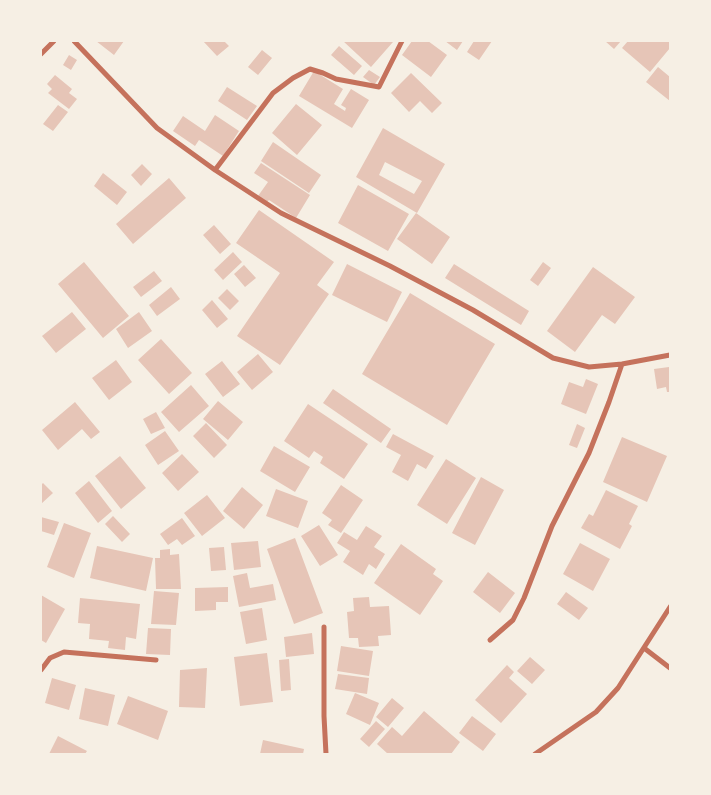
<!DOCTYPE html>
<html>
<head>
<meta charset="utf-8">
<style>
  body { margin:0 }
  #map { position:relative; width:711px; height:795px; overflow:hidden; background:#f6efe4; font-family:"Roboto Condensed",sans-serif }
  canvas { display:block }
  .frame { position:absolute; inset:0; border:42px solid #f6efe4; pointer-events:none }
</style>
</head>
<body>
<div id="map">
<canvas width="711" height="795"></canvas>
<div class="frame"></div>
</div>
<script>
const ctx = document.querySelector('canvas').getContext('2d');
ctx.lineJoin = 'round';
function fillPath(path, color) { ctx.fillStyle = color; ctx.fill(path, 'evenodd'); }
const shape = rows => new Path2D(rows.map(r => 'M' + r).join(''));
function stroke(path, color, width, dash) { ctx.strokeStyle = color; ctx.lineWidth = width; ctx.lineCap = dash ? 'butt' : 'round'; ctx.setLineDash(dash || []); ctx.stroke(path); }
const building = shape([
  [96,41,124,41,114,55],
  [203,41,224,41,229,46,217,56],
  [343,41,391,41,393,42,371,67],
  [412,41,428,41,447,55,431,77,402,55],
  [445,41,463,41,457,50],
  [474,41,492,41,479,60,467,52],
  [605,41,621,41,614,49],
  [628,41,670,41,670,48,650,72,622,48],
  [339,46,362,66,354,75,331,55],
  [262,50,272,58,258,75,248,67],
  [69,55,77,60,71,70,63,65],
  [658,67,670,77,670,101,646,82],
  [369,70,380,77,374,85,363,77],
  [314,71,343,89,334,104,345,111,346,108,341,105,351,89,369,100,352,128,299,96],
  [411,73,442,103,432,113,420,101,409,112,391,93],
  [55,75,72,89,69,93,77,99,69,109,48,93,52,89,47,84],
  [227,87,257,106,247,120,218,101],
  [296,104,322,125,297,155,272,133],
  [58,105,68,112,53,131,43,124],
  [215,115,239,131,223,156,199,140,195,146,173,131,183,116,205,131],
  [383,128,445,164,417,213,356,177],
  [385,162,422,181,414,194,379,175],
  [273,142,321,175,309,193,261,161],
  [261,163,310,195,296,218,269,200,267,202,258,196,268,182,254,173],
  [142,164,152,174,141,186,131,175],
  [103,173,127,192,117,205,94,186],
  [169,178,186,198,133,244,116,224],
  [358,185,409,214,388,251,338,223],
  [259,210,334,262,317,285,329,294,280,365,237,336,280,273,236,243],
  [416,213,450,237,432,264,397,239],
  [214,225,231,244,220,254,203,235],
  [233,252,242,262,223,280,214,270],
  [84,262,129,316,103,338,58,284],
  [543,262,551,268,538,286,530,280],
  [347,264,402,292,387,322,332,295],
  [454,264,529,311,521,325,445,278],
  [244,265,256,278,245,287,234,274],
  [593,267,635,297,615,324,602,315,575,352,547,331],
  [154,271,162,281,141,297,133,287],
  [171,287,180,299,157,316,149,305],
  [227,289,239,301,230,310,218,298],
  [410,293,495,344,447,425,362,374],
  [212,300,228,319,217,328,202,310],
  [72,312,86,329,56,353,42,336],
  [139,312,152,331,128,348,116,329],
  [161,339,192,373,169,394,138,360],
  [258,354,273,372,252,390,237,372],
  [116,360,132,382,109,400,92,378],
  [222,361,240,384,223,397,205,374],
  [669,367,670,392,667,392,666,387,657,389,654,369],
  [586,379,598,384,586,414,561,404,569,382,583,387],
  [191,385,209,406,179,432,161,412],
  [333,389,391,429,381,443,323,403],
  [218,401,243,422,228,440,203,419],
  [75,402,100,432,91,439,82,429,58,450,42,430],
  [308,404,368,444,344,479,320,463,323,457,314,451,309,458,284,441],
  [156,412,165,428,151,434,143,419],
  [206,423,227,445,214,458,193,436],
  [577,424,585,428,577,448,569,445],
  [165,431,179,451,158,465,145,445],
  [393,434,434,456,426,469,417,464,408,481,392,472,401,455,386,447],
  [622,437,667,456,647,502,603,482],
  [274,446,310,467,295,492,260,471],
  [182,454,199,472,178,491,162,473],
  [120,456,146,488,121,509,95,476],
  [446,459,476,478,447,524,417,505],
  [481,477,504,490,475,545,452,533],
  [89,481,112,511,98,523,75,493],
  [43,483,53,493,41,504,41,485],
  [341,485,363,500,341,533,328,525,332,520,322,513],
  [242,487,263,505,244,529,223,511],
  [276,489,308,501,298,528,266,516],
  [606,490,638,506,629,524,632,526,620,549,581,528,589,514,593,516],
  [207,495,225,518,202,536,184,513],
  [113,516,130,534,122,542,105,524],
  [41,517,59,522,54,535,41,531],
  [182,518,195,536,182,545,177,539,168,545,160,534],
  [64,523,91,533,74,578,47,567],
  [319,525,338,555,320,566,301,536],
  [366,526,382,536,374,547,385,554,376,569,369,564,363,575,343,562,350,551,337,543,344,532,357,540],
  [295,538,323,613,294,624,267,549],
  [258,541,261,567,234,570,231,543],
  [580,543,610,559,593,591,563,574],
  [401,544,436,569,433,574,443,581,420,615,374,583],
  [97,546,153,558,146,591,90,578],
  [224,547,226,570,211,571,209,548],
  [170,549,170,555,179,554,181,589,156,589,155,558,160,558,160,550],
  [488,572,515,593,500,613,473,592],
  [247,573,250,588,273,584,276,600,239,607,233,576],
  [228,587,228,602,216,602,216,610,195,611,195,588],
  [154,591,179,593,176,625,151,624],
  [566,592,588,608,579,620,557,604],
  [41,595,65,609,46,643,41,640],
  [369,597,370,607,389,606,391,635,378,636,379,646,359,647,358,638,349,638,347,612,354,611,353,598],
  [80,598,140,604,136,639,126,637,125,650,108,648,109,641,89,639,90,624,78,623],
  [262,608,267,640,246,644,240,612],
  [148,628,171,629,170,655,146,654],
  [312,633,314,654,286,657,284,637],
  [341,646,373,651,369,676,337,671],
  [267,653,273,702,240,706,234,657],
  [530,657,545,670,532,684,517,671],
  [289,659,291,690,281,691,279,660],
  [507,665,514,672,509,678,527,694,501,723,475,700],
  [207,668,205,708,179,707,180,670],
  [338,674,369,678,367,694,335,689],
  [52,678,76,685,69,710,45,703],
  [85,688,115,695,108,726,79,719],
  [355,693,379,703,370,725,346,714],
  [128,696,168,711,158,740,117,724],
  [392,698,404,708,388,727,376,717],
  [424,711,460,742,451,754,388,754,377,744,392,727,402,736],
  [472,716,496,734,483,751,459,733],
  [376,721,385,729,369,747,360,739],
  [58,736,87,751,85,754,49,754],
  [263,740,304,749,303,754,260,754]
]);
const minor = shape([
  [74,41,157,128,215,170,281,213,390,266,473,310,553,358,589,367,622,364,670,355],
  [41,54,54,41],
  [215,170,273,93,293,78,310,69,323,73,336,79,379,87,402,41],
  [324,627,324,716,326,754],
  [490,640,513,620,524,598,552,526,589,453,609,402,622,364],
  [644,648,670,668],
  [41,670,50,658,64,652,156,660],
  [535,754,596,712,618,688,670,607]
]);
fillPath(building, '#e6c5b7');
stroke(minor, '#c5725c', 5);
</script>
</body>
</html>
